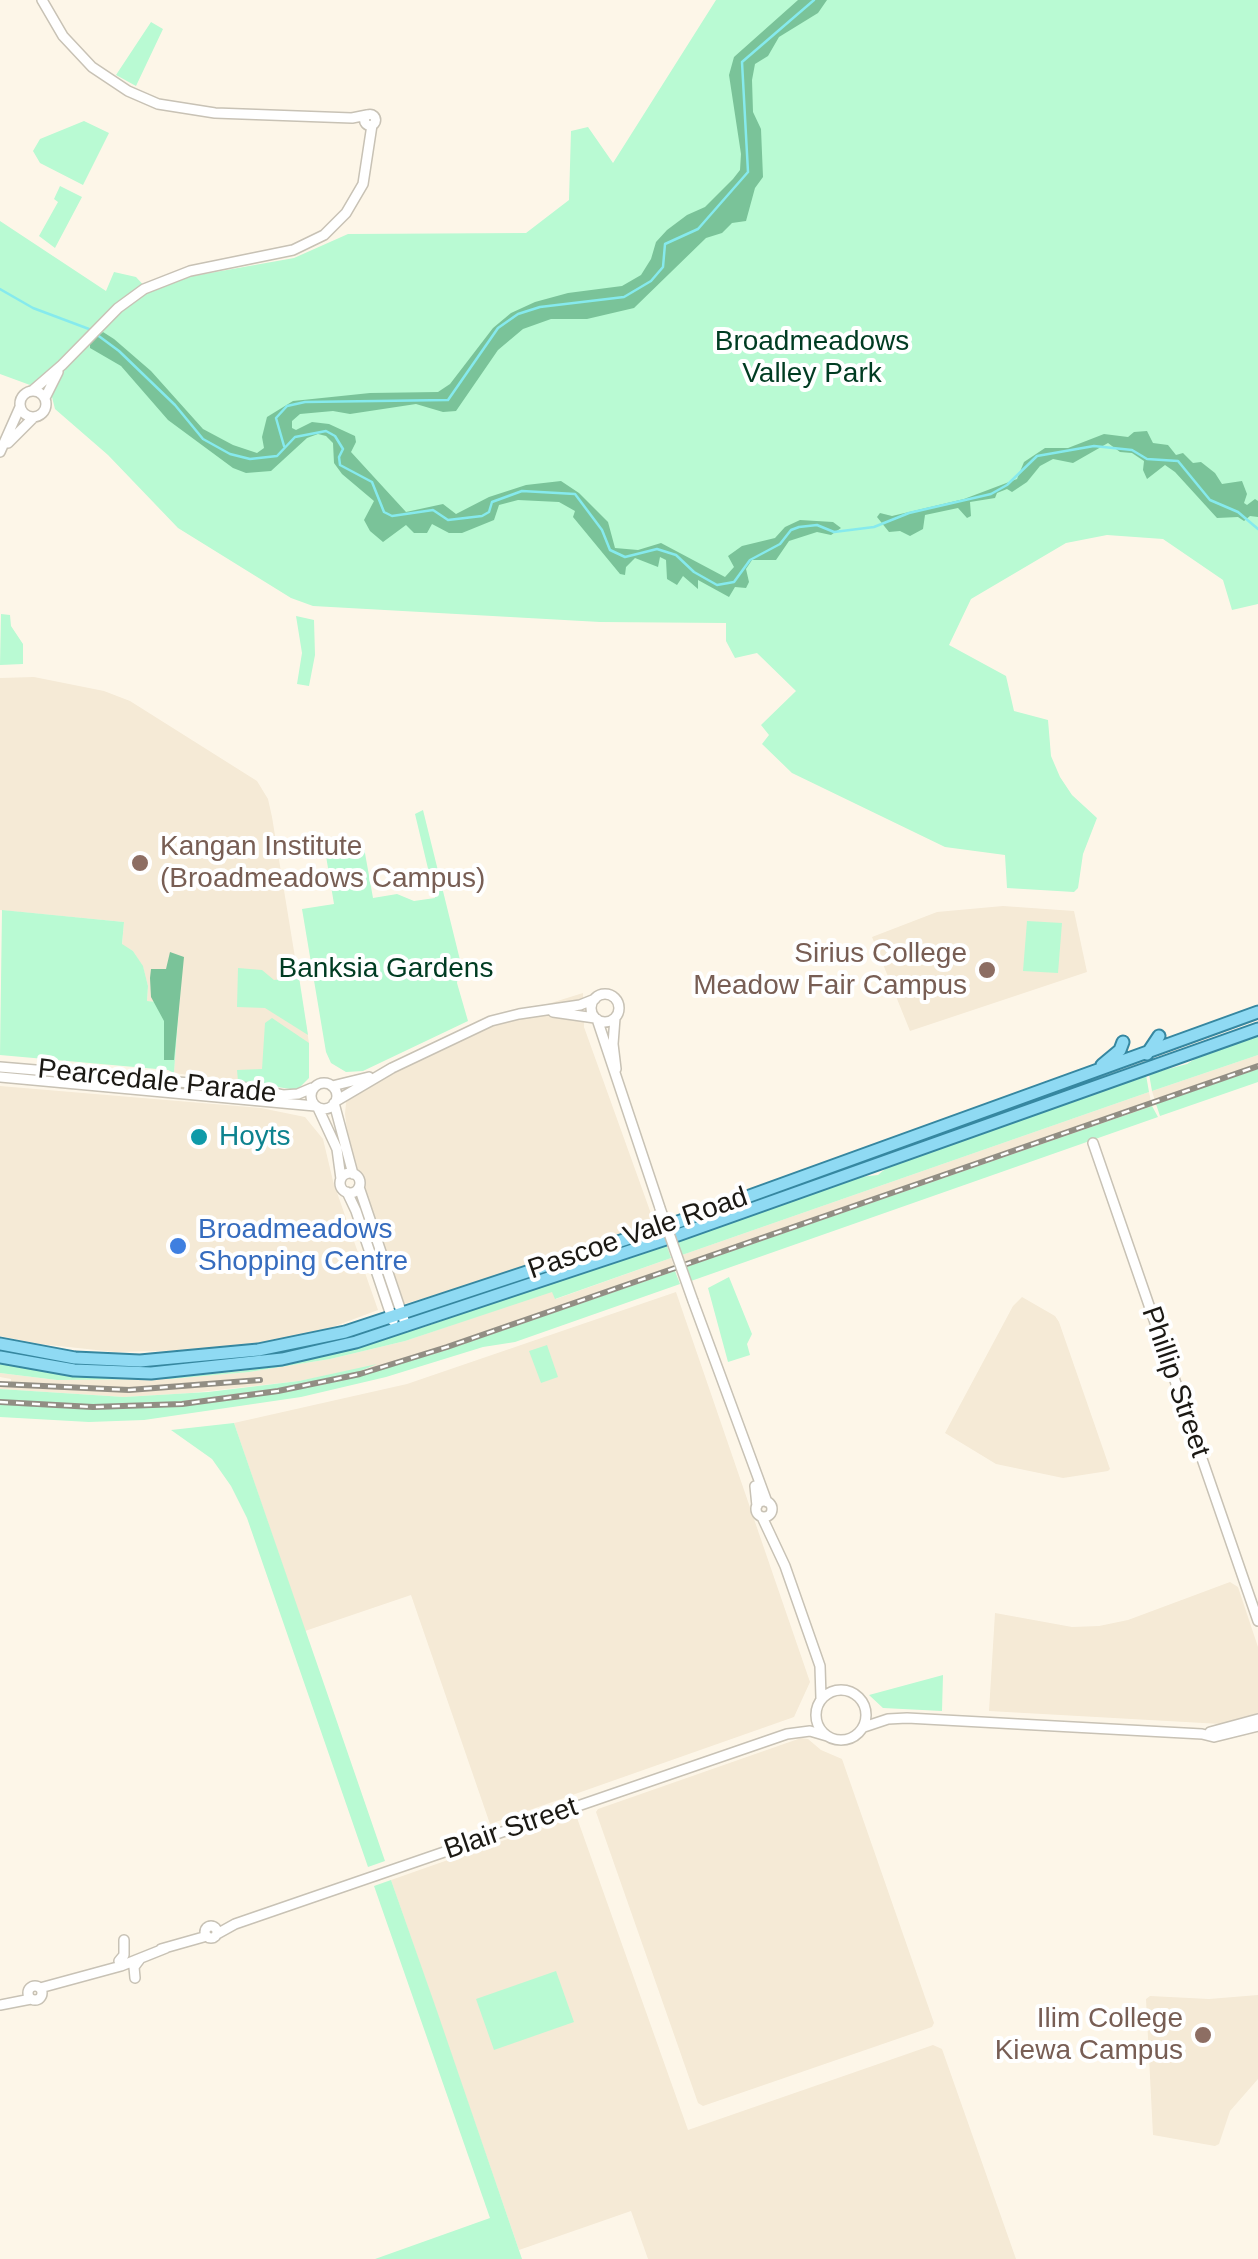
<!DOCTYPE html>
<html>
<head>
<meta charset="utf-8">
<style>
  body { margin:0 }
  canvas { display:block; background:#fdf6e8 }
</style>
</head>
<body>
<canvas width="1258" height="2259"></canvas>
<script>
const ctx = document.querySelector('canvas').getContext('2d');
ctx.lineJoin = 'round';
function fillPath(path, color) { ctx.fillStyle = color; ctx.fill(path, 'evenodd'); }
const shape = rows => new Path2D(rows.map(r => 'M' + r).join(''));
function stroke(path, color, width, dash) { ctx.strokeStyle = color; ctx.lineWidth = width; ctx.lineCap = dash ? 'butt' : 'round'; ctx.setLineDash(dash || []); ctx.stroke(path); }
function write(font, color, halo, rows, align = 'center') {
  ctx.font = font + ' Arial,sans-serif'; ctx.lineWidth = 8; ctx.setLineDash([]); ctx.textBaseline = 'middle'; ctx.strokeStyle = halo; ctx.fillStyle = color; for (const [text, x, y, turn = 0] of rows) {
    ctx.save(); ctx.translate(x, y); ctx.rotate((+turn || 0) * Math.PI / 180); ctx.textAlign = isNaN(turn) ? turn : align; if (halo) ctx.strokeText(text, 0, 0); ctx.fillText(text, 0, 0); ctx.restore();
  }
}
const built = shape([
  [34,677,104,691,130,701,257,781,268,799,272,817,309,1043,308,1063,274,1086,174,1073,179,1005,147,1001,148,986,143,967,133,951,122,945,124,922,0,910,0,678],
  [1003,906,1074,911,1087,972,910,1031,872,937,937,912],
  [583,993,584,1027,654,1222,493,1278,404,1304,349,1146,345,1114,347,1091,477,1026],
  [1258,1055,1258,1069,1156,1104,1152,1091],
  [0,1086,261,1108,305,1117,323,1139,333,1181,378,1310,330,1328,264,1342,196,1350,115,1352,40,1344,0,1336],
  [1149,1092,1152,1106,686,1267,682,1255],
  [671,1258,675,1270,440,1352,305,1389,185,1406,85,1409,0,1404,0,1400,152,1404,358,1372,378,1366,299,1381,191,1393,124,1397,0,1389,0,1381,11,1382,11,1379,0,1377,0,1373,57,1380,170,1379,249,1372,330,1359,405,1341,552,1291,556,1299],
  [676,1292,810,1682,794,1717,490,1824,411,1595,305,1631,234,1423,407,1384],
  [1022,1297,1055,1316,1059,1322,1110,1469,1108,1471,1063,1478,996,1464,945,1433,1013,1306],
  [1230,1582,1238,1587,1258,1647,1258,1713,1221,1724,989,1711,995,1613,1072,1627,1099,1626,1128,1620],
  [801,1738,808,1739,821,1750,842,1759,934,2023,932,2027,703,2106,698,2103,596,1812,598,1809],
  [576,1815,688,2130,933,2045,942,2049,1016,2259,648,2259,631,2211,519,2250,391,1880],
  [1258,1995,1258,2079,1230,2111,1219,2144,1215,2146,1153,2135,1146,1999,1150,1996,1209,1999]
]);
const green = shape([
  [716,0,1258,0,1258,604,1232,610,1223,580,1163,539,1107,535,1066,543,971,599,949,645,1006,676,1014,711,1048,720,1051,756,1060,777,1072,795,1097,818,1083,854,1078,888,1074,892,1007,888,1005,855,945,847,792,773,762,744,769,735,761,725,796,691,757,653,735,658,726,641,726,623,600,622,313,606,291,598,178,528,108,455,55,409,51,393,37,381,30,385,0,374,0,221,106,291,114,272,136,277,147,289,182,278,294,258,348,234,526,233,569,200,571,131,588,127,613,163],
  [151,22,163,29,136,86,116,75],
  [84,121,109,133,83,185,40,163,33,151,40,139],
  [60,186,82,197,55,248,39,236,58,202,54,199],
  [1,614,10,615,11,626,23,644,23,664,0,665],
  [296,616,314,620,315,655,309,686,297,684,302,653],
  [423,810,460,960,457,983,468,1021,363,1071,346,1072,331,1063,326,1052,302,909,334,904,325,850,363,842,373,898,397,894,414,901,435,898,415,814],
  [2,910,124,922,122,944,133,951,143,966,148,986,147,1001,179,1004,174,1073,168,1070,0,1055],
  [1027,921,1062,923,1058,973,1023,971],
  [238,968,262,970,274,980,299,977,308,1035,265,1008,237,1007],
  [272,1018,309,1043,309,1078,297,1090,238,1081,237,1070,262,1069,265,1023],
  [1258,1034,1258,1055,1152,1091,1149,1074,1187,1064,1201,1055],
  [1258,1069,1258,1082,1160,1116,1156,1104],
  [1146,1075,1149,1092,682,1255,677,1240,852,1178,878,1175,891,1164],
  [1152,1106,1158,1117,691,1281,686,1267],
  [666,1243,671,1258,555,1299,552,1292,405,1341,330,1359,249,1372,170,1379,57,1380,0,1373,0,1363,91,1377,165,1378,242,1371,301,1361,424,1327],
  [675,1271,680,1284,515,1342,483,1347,386,1377,301,1397,144,1420,89,1422,0,1417,0,1404,85,1409,185,1406,322,1385,440,1352],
  [729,1277,752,1334,747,1344,750,1355,728,1362,708,1288],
  [547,1345,558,1377,541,1383,529,1351],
  [377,1364,358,1372,295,1386,176,1402,101,1405,0,1400,0,1389,124,1397,208,1392,299,1381],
  [234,1423,385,1861,368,1867,247,1518,231,1486,212,1459,171,1430],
  [943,1675,942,1711,883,1708,869,1695],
  [391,1880,437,2011,522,2259,375,2259,490,2218,374,1886],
  [556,1971,574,2022,494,2050,476,1999]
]);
const forest = shape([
  [798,0,827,0,818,13,779,37,768,56,755,64,752,80,753,112,761,129,763,177,755,188,746,221,732,223,722,233,706,238,634,308,587,319,551,319,523,329,498,350,456,411,443,412,416,404,350,414,333,411,300,414,292,421,292,428,296,430,312,422,329,424,355,436,356,442,351,452,406,512,443,504,456,514,489,497,526,485,561,481,579,493,608,522,615,548,638,550,661,543,725,577,734,567,728,556,742,546,775,538,785,527,800,520,833,522,841,528,831,535,817,532,789,541,776,560,752,560,746,569,749,582,746,588,735,587,729,597,698,580,698,589,683,576,677,585,667,579,666,560,660,557,658,567,635,558,626,567,625,575,620,574,573,517,575,511,559,502,518,500,499,505,494,520,462,533,449,533,432,524,427,533,414,533,406,525,383,542,370,531,364,520,374,501,342,474,334,463,333,443,326,436,318,434,307,438,271,471,246,473,233,468,168,420,121,366,90,348,90,343,103,332,114,339,151,371,203,429,233,445,257,453,264,448,262,437,267,417,293,401,370,393,438,392,450,384,493,328,511,313,535,302,568,293,622,286,641,275,651,259,656,242,667,230,687,215,705,207,733,179,740,170,741,154,729,75,734,57],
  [1147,431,1153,443,1168,445,1176,455,1183,453,1193,463,1201,462,1215,473,1222,484,1242,481,1247,494,1244,503,1247,505,1255,499,1258,501,1258,517,1250,516,1244,521,1238,517,1217,518,1175,472,1165,465,1147,479,1143,470,1144,461,1132,453,1120,452,1108,443,1073,463,1053,459,1040,466,1027,482,1012,492,1007,489,997,493,995,498,970,502,971,516,967,518,958,508,925,515,923,529,910,536,900,531,889,532,877,517,880,513,892,516,964,499,1017,479,1024,462,1045,448,1068,448,1104,434,1128,437,1134,432],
  [170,952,184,957,174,1060,164,1060,164,1021,151,997,150,978,151,969,166,969]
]);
const stream = shape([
  [0,289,33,308,89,329],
  [96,334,119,351,175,405,203,439,230,454,250,459,277,456,295,437,326,431,335,436,343,449,339,457,340,465,372,482,384,512,392,516,433,510,448,520,482,516,489,512,492,502,522,491,575,494,602,530,610,550,625,557,657,549,676,555,694,572,717,585,734,582,750,560,780,544,791,530,799,527,817,525,834,532,874,527,909,513,991,494,1007,485,1037,456,1094,446,1132,450,1147,459,1178,461,1210,500,1238,512,1258,529],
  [284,446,276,418,287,406,305,402,448,400,498,328,518,314,540,307,624,297,651,281,663,267,665,244,698,229,748,172,742,62,814,0]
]);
const minor = shape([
  [42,0,63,36,92,67,128,91,158,104,215,113,352,118,367,115],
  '364.5 120a5.5 5.5 0 1 1 11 0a5.5 5.5 0 1 1-11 0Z',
  '20 404a13 13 0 1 1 26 0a13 13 0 1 1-26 0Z',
  [32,391,62,365,118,308,144,289,190,271,293,250,324,235,346,213,363,184,372,125],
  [45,398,58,372],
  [8,443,34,417],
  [0,452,20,407],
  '591 1008a14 14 0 1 1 28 0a14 14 0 1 1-28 0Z',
  [553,1012,595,1018],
  [615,1018,613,1044,616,1069],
  [597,1019,660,1208],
  [0,1067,249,1088,283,1095,298,1094,312,1088],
  [0,1077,315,1106],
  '311 1096a13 13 0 1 1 26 0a13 13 0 1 1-26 0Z',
  [332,1086,369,1077],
  [336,1101,392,1068,491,1021,519,1014,580,1005,595,999],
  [334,1103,353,1174],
  [318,1108,337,1149,341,1179],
  [1093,1143,1258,1621],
  '340 1183a10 10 0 1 1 20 0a10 10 0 1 1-20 0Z',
  [359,1187,406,1326],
  [347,1192,356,1211,393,1321],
  [693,1301,767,1502],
  [755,1486,757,1506],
  '756 1509a8 8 0 1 1 16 0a8 8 0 1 1-16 0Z',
  [762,1517,785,1566,820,1666,821,1698],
  '816 1715a25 25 0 1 1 50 0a25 25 0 1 1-50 0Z',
  [864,1727,888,1719,907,1718,1202,1734,1214,1737,1258,1726],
  [1210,1732,1258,1719],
  '205 1932a6 6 0 1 1 12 0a6 6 0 1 1-12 0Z',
  [217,1934,235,1924,787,1734,810,1731,827,1736],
  [161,1949,207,1936],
  [119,1961,124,1955,124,1940],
  [135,1978,134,1967,140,1959],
  '28 1993a7 7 0 1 1 14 0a7 7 0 1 1-14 0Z',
  [40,1988,121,1966,166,1948],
  [0,2005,31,1999]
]);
const major = shape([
  [1147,1054,1159,1036],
  [1102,1065,1120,1050,1123,1042],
  [0,1344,75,1358,140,1361,258,1350,345,1332,675,1223,1258,1012],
  [0,1357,74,1370,151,1373,282,1359,356,1342,678,1235,1258,1029]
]);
const rail = shape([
  [0,1384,129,1390,260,1380],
  [0,1402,93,1407,182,1404,278,1391,360,1374,447,1347,1258,1066]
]);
const minorBridge = shape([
  [660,1208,693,1301]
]);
const markers = [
  [140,863,10,"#8d6e63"],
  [987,970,10,"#8d6e63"],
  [199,1137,10,"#0f9aa8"],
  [178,1246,10,"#3f7fe0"],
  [1203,2035,10,"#8d6e63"]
];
const parkNames = [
  ["Broadmeadows",812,342],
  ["Valley Park",812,374],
  ["Banksia Gardens",386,969]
];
const educationNames = [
  ["Kangan Institute",160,847,"left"],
  ["(Broadmeadows Campus)",160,879,"left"],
  ["Sirius College",967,954],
  ["Meadow Fair Campus",967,986],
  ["Ilim College",1183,2019],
  ["Kiewa Campus",1183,2051]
];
const streetNames = [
  ["Pearcedale Parade",157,1082,6],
  ["Pascoe Vale Road",638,1234,-19],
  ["Phillip Street",1175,1382,71],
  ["Blair Street",511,1829,-19]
];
const cultureNames = [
  ["Hoyts",219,1137]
];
const shopNames = [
  ["Broadmeadows",198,1230],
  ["Shopping Centre",198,1262]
];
fillPath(built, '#f5ead6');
fillPath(green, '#b9fad3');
fillPath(forest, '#7ac399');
stroke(stream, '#86eaed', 2.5);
stroke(minor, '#c8c2b5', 12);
stroke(major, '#3687a0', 15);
stroke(minor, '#fff', 9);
stroke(major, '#8fdaf3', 11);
stroke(rail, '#928e84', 6);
stroke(rail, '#fff', 2.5, [8]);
stroke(minorBridge, '#c8c2b5', 12, []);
stroke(minorBridge, '#fff', 9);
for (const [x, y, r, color] of markers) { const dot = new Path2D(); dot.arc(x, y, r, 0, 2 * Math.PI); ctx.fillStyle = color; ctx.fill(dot); stroke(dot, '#fff', 4); }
write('28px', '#003c22', '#fff', parkNames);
write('28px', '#785e54', '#fff', educationNames, 'right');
write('28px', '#1b1914', '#fff', streetNames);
write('28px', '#0d838f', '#fff', cultureNames, 'left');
write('28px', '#366cbe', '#fff', shopNames, 'left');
</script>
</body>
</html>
